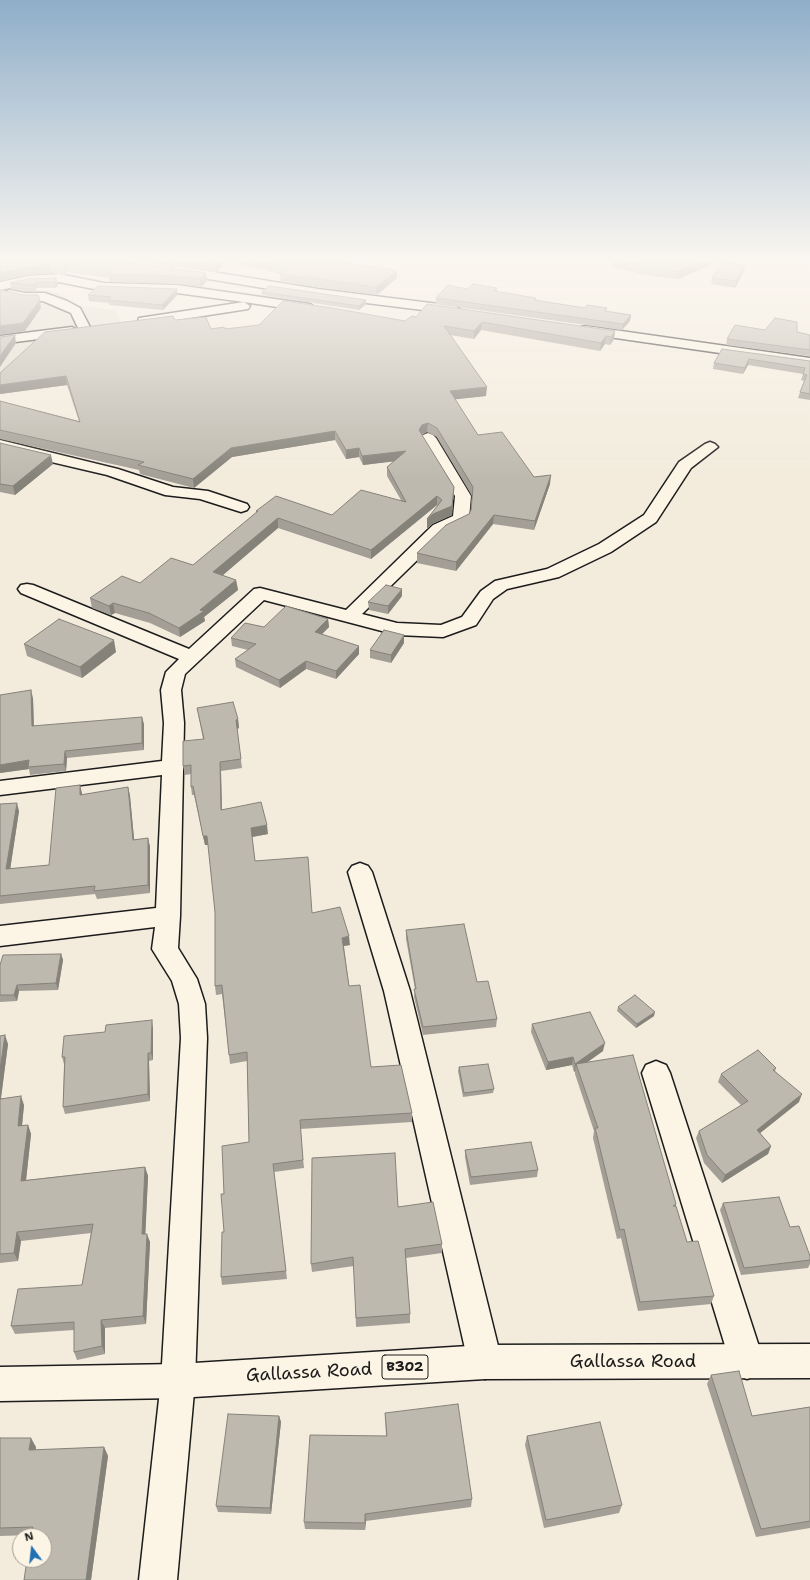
<!DOCTYPE html>
<html>
<head>
<meta charset="utf-8">
<style>
  body { margin:0 }
  #map { position:relative; width:810px; height:1580px; overflow:hidden; background:#f3ecdd; font-family:"Shantell Sans",sans-serif }
  canvas { display:block }
  .north { position:absolute; left:12px; top:1528px; width:40px; height:40px; box-sizing:border-box; background:#fcf5e5; border:1px solid #a29e95; border-radius:50%; rotate:345deg; font-size:11px; font-weight:700; line-height:16px; text-align:center; color:#1c1c1c }
  .north::after { content:''; display:block; margin:auto; width:14px; height:18px; background:#1f6fb2; clip-path:polygon(50% 0,100% 100%,50% 72%,0 100%) }
</style>
</head>
<body>
<div id="map">
<canvas width="810" height="1580"></canvas>
<div class="north">N</div>
</div>
<script>
const ctx = document.querySelector('canvas').getContext('2d');
ctx.lineJoin = 'round';
function fillPath(path, color) { ctx.fillStyle = color; ctx.fill(path, 'evenodd'); }
const shape = rows => new Path2D(rows.map(r => 'M' + r).join(''));
function stroke(path, color, width, dash) { ctx.strokeStyle = color; ctx.lineWidth = width; ctx.lineCap = dash ? 'butt' : 'round'; ctx.setLineDash(dash || []); ctx.stroke(path); }
function write(font, color, halo, rows, align = 'center') {
  ctx.font = font + ' "Shantell Sans",sans-serif'; ctx.lineWidth = 3; ctx.setLineDash([]); ctx.textBaseline = 'middle'; ctx.strokeStyle = halo; ctx.fillStyle = color; for (const [text, x, y, turn = 0] of rows) {
    ctx.save(); ctx.translate(x, y); ctx.rotate((+turn || 0) * Math.PI / 180); ctx.textAlign = isNaN(turn) ? turn : align; if (halo) ctx.strokeText(text, 0, 0); ctx.fillText(text, 0, 0); ctx.restore();
  }
}
const built = shape([
  [0,288,57,292,81,306,115,310,138,362,0,380]
]);
const minor = shape([
  [176,266,318,289,455,306,461,310,455,314,318,297,172,273,170,270,172,267,176,266],
  [59,274,104,283,177,285,310,304,316,308,310,312,244,302,250,306,248,309,144,325,139,324,138,321,139,318,244,302,177,293,104,291,59,282,28,284,0,290,0,282,28,276,59,274],
  [9,290,25,293,45,293,67,301,80,308,91,329,85,333,80,332,71,313,43,301,25,301,5,297,3,294,9,290],
  [586,326,810,358,810,366,581,333,580,330,581,327,586,326],
  [72,327,79,331,77,334,0,344,0,336,72,327],
  [428,433,433,435,436,438,471,496,469,519,467,523,445,533,362,614,397,623,441,625,462,617,481,591,495,581,547,569,599,544,644,515,679,462,705,444,710,442,715,444,718,447,691,468,656,522,611,552,559,577,507,589,493,599,476,625,443,637,397,635,264,600,185,674,181,690,184,723,180,916,178,948,197,979,205,1004,207,1038,195,1381,177,1580,139,1580,161,1381,181,1038,179,1004,172,981,152,949,155,927,0,946,0,926,156,908,162,775,0,795,0,781,162,761,164,723,161,690,166,672,179,659,21,593,18,589,21,585,27,584,33,585,189,649,254,589,260,588,346,610,433,525,453,516,455,496,420,438,423,435,428,433],
  [0,440,118,469,173,487,208,491,247,504,249,507,247,510,241,512,200,499,165,495,107,475,0,450,0,440],
  [360,863,368,866,372,872,410,991,502,1362,497,1374,485,1379,473,1374,468,1362,384,991,348,872,352,866,360,863],
  [656,1061,666,1065,670,1073,764,1362,759,1374,747,1379,735,1374,730,1362,642,1073,646,1065,656,1061]
]);
const major = shape([
  [810,1344,810,1378,485,1379,178,1398,0,1401,0,1367,178,1364,485,1345,810,1344]
]);
const wall = shape([
  [0,258,206,273,207,281,201,287,177,284,110,282,109,278,67,272,65,275,51,273,28,275,0,281],
  [110,258,332,258,344,262,397,271,397,278,377,295,280,282,280,274,228,261,216,272],
  [539,258,555,258,553,260],
  [594,258,728,258,678,279,651,276,612,267,613,260],
  [744,271,735,288,711,284,712,278],
  [56,278,58,285,55,288,36,288,37,292,11,289,10,283],
  [497,288,497,292,536,298,536,300,631,315,630,321,622,330,435,304,436,298,467,289],
  [177,289,177,295,163,310,109,305,109,303,89,301,88,295],
  [262,292,366,304,359,310,262,295],
  [412,316,615,331,614,339,610,345,605,344,600,351,481,330,474,339,450,335,486,396,455,399,478,435,534,477,550,484,534,530,493,524,456,571,417,563,417,553,469,514,471,510,472,496,437,437,427,432,422,435,454,487,452,515,432,524,427,529,427,519,438,506,437,505,371,559,278,528,222,575,236,580,238,590,204,617,205,621,180,637,150,623,115,613,111,615,92,608,90,598,140,583,193,565,256,513,256,511,332,515,401,500,387,476,387,467,394,461,363,465,359,457,346,459,335,440,232,457,194,488,140,474,139,470,0,439,0,401,79,421,67,385,0,394,0,373,175,320,211,329,225,329,405,321],
  [765,330,797,332,810,335,810,356,726,345,727,339],
  [722,349,810,361,810,400,798,398,800,392,804,381,801,380,803,374,748,365,743,374,713,369,714,363],
  [0,443,53,464,15,495,0,492],
  [402,596,388,614,369,610,368,602],
  [328,619,329,627,322,634,359,654,336,679,306,669,280,688,236,667,235,659,248,650,232,646,231,638,264,627],
  [404,643,391,663,370,658,370,650],
  [24,644,116,652,82,678,27,656],
  [0,695,33,698,34,726,144,724,144,750,67,758,66,771,30,775,29,769,0,773],
  [197,708,238,719,239,728,237,729,242,768,221,771,222,809,268,834,252,837,255,861,312,913,350,945,344,946,349,986,371,1067,412,1113,412,1122,300,1129,304,1168,274,1172,287,1279,222,1285,221,1277,224,1232,224,1194,249,1142,247,1061,230,1064,229,1055,222,994,216,995,215,986,215,912,208,845,205,845,194,795,192,795,191,787,191,774,185,775,183,766,203,739],
  [128,787,130,796,134,840,148,838,150,847,150,893,97,899,95,894,0,904,0,804,19,811,10,869,49,865,82,793,82,795],
  [406,930,477,982,497,1019,496,1027,423,1035,414,997,415,989,406,939],
  [61,954,63,960,58,990,19,991,17,1001,0,1002,0,965],
  [618,1007,654,1016,636,1028,617,1011],
  [532,1024,603,1051,587,1062,676,1204,676,1206,687,1242,714,1296,711,1304,638,1311,621,1238,617,1239,593,1138,594,1131,575,1074,575,1071,574,1072,572,1065,546,1070,531,1032],
  [153,1028,153,1060,149,1061,150,1101,65,1114,63,1107,64,1064,62,1057],
  [0,1036,8,1044,1,1098,24,1105,22,1126,28,1125,31,1134,26,1180,145,1167,148,1176,145,1234,150,1242,146,1324,105,1328,105,1354,77,1360,74,1352,74,1330,15,1334,11,1326,82,1285,91,1233,21,1241,18,1261,0,1263],
  [459,1067,494,1089,493,1093,463,1097,458,1071],
  [776,1068,775,1071,799,1102,760,1133,771,1146,768,1154,722,1183,704,1163,696,1138,699,1131,741,1105,718,1082,721,1074],
  [465,1150,538,1170,537,1177,470,1185,465,1157],
  [723,1203,790,1227,810,1256,810,1264,808,1268,741,1275,720,1210],
  [398,1207,442,1244,442,1253,406,1258,410,1314,410,1323,356,1327,354,1266,312,1272,311,1264],
  [711,1375,752,1416,810,1407,810,1528,756,1537,707,1384],
  [385,1413,472,1499,471,1507,366,1521,365,1530,305,1529,304,1522,386,1436],
  [279,1416,281,1422,271,1514,218,1512,216,1506],
  [527,1436,622,1505,619,1513,544,1528,525,1445],
  [0,1438,36,1447,36,1450,104,1447,108,1456,91,1580,24,1580,32,1535,0,1536]
]);
const shadedWall = shape([
  [223,258,227,258,228,261,216,272,215,265],
  [711,258,728,258,678,279,679,271],
  [65,264,67,272,65,275,63,267],
  [49,265,51,273,28,275,0,281,0,273,26,267],
  [746,265,744,271,735,288,736,281],
  [397,271,397,278,377,295,376,287],
  [206,273,207,281,201,287,200,279],
  [56,278,58,285,55,288,54,282],
  [177,289,177,295,163,310,162,305],
  [40,300,41,308,25,331,0,335,0,326],
  [366,300,366,304,359,310,359,306],
  [631,315,630,321,622,330,623,324],
  [482,322,481,330,474,339,474,331],
  [615,331,614,339,610,345,611,337],
  [15,335,16,343,0,367,0,356],
  [606,336,605,344,600,351,601,343],
  [749,359,748,365,743,374,745,368],
  [66,376,67,385,0,394,0,385],
  [487,387,486,396,450,400,450,391],
  [428,423,427,432,422,434,419,439,419,430,422,425],
  [335,431,335,440,232,457,194,488,193,479,231,448],
  [359,448,359,457,346,459,346,450],
  [406,451,406,460,363,465,362,456],
  [51,455,53,464,15,495,13,486],
  [551,475,550,484,534,530,535,521],
  [454,487,452,515,432,524,427,529,427,519],
  [437,496,437,505,371,559,371,550],
  [494,515,493,524,456,571,456,562],
  [278,518,278,528,215,582,213,572],
  [236,580,238,590,204,617,205,621,180,637,179,628],
  [402,589,402,596,388,614,388,606],
  [113,603,115,613,111,615,109,606],
  [328,619,329,627,316,640,315,632],
  [404,635,404,643,391,663,391,655],
  [114,640,116,652,82,678,80,667],
  [359,646,359,654,336,679,336,671],
  [306,661,306,669,280,688,279,680],
  [31,690,33,698,34,734,32,726],
  [142,717,144,724,144,750,142,743],
  [238,719,239,728,237,729,236,720],
  [65,751,67,758,66,771,64,764],
  [29,760,28,767,29,769,0,773,0,765],
  [220,762,221,771,222,819,221,810],
  [80,785,82,793,82,803,80,795],
  [128,787,130,796,135,848,133,840],
  [17,803,19,811,9,877,6,869],
  [267,825,268,834,252,837,251,828],
  [203,836,207,836,208,845,205,845],
  [148,838,150,847,150,893,148,885],
  [349,936,350,945,343,946,342,938],
  [61,954,63,960,58,990,56,983],
  [17,985,19,991,17,1001,14,995],
  [655,1012,654,1016,636,1028,637,1024],
  [152,1020,153,1028,153,1060,151,1053],
  [5,1035,8,1044,0,1105,0,1070],
  [605,1043,603,1051,578,1069,576,1064,575,1071,574,1072,575,1064],
  [148,1053,149,1061,150,1101,148,1094],
  [573,1057,572,1065,546,1070,548,1062],
  [802,1094,799,1102,754,1138,757,1130],
  [21,1096,24,1105,21,1135,18,1126],
  [28,1125,31,1134,25,1190,21,1181],
  [771,1146,768,1154,722,1183,725,1175],
  [145,1167,148,1176,145,1243,142,1234],
  [17,1232,21,1241,18,1261,14,1253],
  [147,1234,150,1242,146,1324,143,1316],
  [101,1320,105,1328,105,1354,102,1346],
  [279,1416,281,1422,271,1514,270,1508],
  [31,1438,36,1447,34,1459,29,1450],
  [104,1447,108,1456,91,1580,86,1580],
  [365,1514,366,1521,365,1530]
]);
const building = shape([
  [0,258,98,258,206,273,200,279,176,276,109,274,112,271,65,264,63,267,49,265,26,267,0,273,0,258],
  [163,258,223,258,215,265,163,258],
  [243,258,332,258,344,262,397,271,376,287,280,274,288,268,243,258],
  [614,258,711,258,679,271,652,268,613,259,614,258],
  [722,262,746,265,736,281,712,278,722,262],
  [56,278,54,282,35,282,36,285,10,283,27,279,56,278],
  [473,284,497,288,494,291,536,298,534,300,585,308,587,305,607,308,605,311,631,315,623,324,436,298,448,285,467,289,473,284],
  [98,286,177,289,162,305,108,300,111,297,88,295,98,286],
  [269,286,366,300,359,306,262,292,269,286],
  [0,290,23,295,38,295,40,300,23,323,0,326,0,290],
  [283,301,332,308,405,321,412,316,416,317,427,304,615,331,611,337,606,336,601,343,482,322,474,331,444,326,487,387,450,391,478,435,502,432,534,477,551,475,535,521,494,515,456,562,417,553,446,525,469,514,471,510,473,487,437,428,428,423,422,425,419,430,454,487,452,506,433,514,427,519,442,500,437,496,371,550,278,518,213,572,236,580,200,610,204,611,179,628,149,613,113,603,109,606,90,598,122,576,140,583,171,558,193,565,258,511,256,511,276,496,332,515,361,490,406,502,387,467,406,451,362,456,359,448,346,450,335,431,231,448,193,479,138,465,144,462,0,430,0,401,80,422,66,376,0,385,0,373,45,332,173,316,175,320,206,317,211,329,224,327,225,329,259,325,283,301],
  [775,318,797,322,797,332,810,335,810,350,727,339,735,325,765,330,775,318],
  [15,335,0,356,0,337,15,335],
  [722,349,810,361,810,394,800,392,807,375,803,374,805,368,749,359,745,368,714,363,722,349],
  [0,443,51,455,13,486,0,484,0,443],
  [386,585,402,589,388,606,368,602,386,585],
  [286,606,328,619,315,632,359,646,336,671,306,661,279,680,235,659,256,644,231,638,245,623,264,627,286,606],
  [59,619,114,640,80,667,24,644,59,619],
  [384,630,404,635,391,655,370,650,384,630],
  [31,690,32,726,142,717,142,743,65,751,64,764,28,767,29,760,0,765,0,695,31,690],
  [233,702,238,719,236,720,241,759,220,762,221,810,261,802,267,825,251,828,255,861,308,857,312,913,340,907,349,936,342,938,349,986,360,985,371,1067,401,1065,412,1113,300,1120,303,1160,273,1164,286,1271,221,1277,222,1232,224,1232,221,1194,224,1194,222,1146,249,1142,247,1052,229,1055,222,985,215,986,215,912,207,836,203,836,193,786,191,787,191,765,183,766,183,741,204,739,197,708,233,702],
  [80,785,80,795,128,787,133,840,148,838,148,885,94,891,95,886,0,896,0,804,17,803,6,869,49,865,56,788,80,785],
  [464,924,477,982,488,981,497,1019,423,1027,414,989,416,989,406,930,464,924],
  [61,954,56,983,17,985,14,995,0,995,0,965,3,955,61,954],
  [635,995,655,1012,637,1024,618,1007,635,995],
  [590,1012,605,1043,575,1064,573,1057,548,1062,532,1024,590,1012],
  [152,1020,151,1053,148,1053,148,1094,63,1107,65,1057,62,1057,64,1036,105,1032,106,1025,152,1020],
  [5,1035,0,1070,0,1036,5,1035],
  [758,1050,776,1068,773,1070,802,1094,757,1130,771,1146,725,1175,707,1155,699,1131,748,1101,721,1074,758,1050],
  [633,1055,676,1204,673,1206,676,1206,687,1242,698,1241,714,1296,640,1302,624,1229,620,1230,595,1128,598,1128,576,1064,633,1055],
  [488,1064,494,1089,464,1093,459,1067,488,1064],
  [21,1096,18,1126,28,1125,21,1181,145,1167,142,1234,147,1234,143,1316,101,1320,102,1346,74,1352,74,1322,11,1326,18,1289,82,1285,93,1224,17,1232,14,1253,0,1254,0,1099,21,1096],
  [531,1142,538,1170,471,1177,465,1150,531,1142],
  [395,1153,398,1207,433,1202,442,1244,405,1249,410,1314,356,1318,353,1257,311,1264,312,1158,395,1153],
  [779,1197,790,1227,799,1226,810,1256,810,1260,744,1268,723,1203,779,1197],
  [739,1371,752,1416,810,1407,810,1521,761,1529,711,1375,739,1371],
  [458,1404,472,1499,365,1514,365,1523,304,1522,310,1435,387,1436,385,1413,458,1404],
  [228,1414,279,1416,270,1508,216,1506,228,1414],
  [600,1422,622,1505,546,1520,527,1436,600,1422],
  [0,1438,31,1438,29,1450,104,1447,86,1580,24,1580,27,1560,44,1560,44,1536,32,1536,33,1527,0,1528,0,1438]
]);
const shields = [
  [405,1367,46]
];
const shieldNames = [
  ["B302",405,1367]
];
const nearStreetnames = [
  ["Gallassa Road",633,1362],
  ["Gallassa Road",309,1373,-3]
];
fillPath(built, '#e3ddcf');
stroke(minor, '#1c1c1c', 3);
stroke(major, '#1c1c1c', 3);
fillPath(minor, '#fcf5e5');
fillPath(major, '#fcf5e5');
fillPath(wall, '#a39f96');
fillPath(shadedWall, '#85827a');
fillPath(building, '#beb9ae');
stroke(building, '#85827a', 1);
const sky = ctx.createLinearGradient(0, 0, 0, 479);
sky.addColorStop(0, '#8faec9');
sky.addColorStop(0.54, '#faf6f0');
sky.addColorStop(1, '#faf6f000');
ctx.fillStyle = sky;
ctx.fillRect(0, 0, 810, 479);
for (const [x, y, w] of shields) { const box = new Path2D(); box.roundRect(x - w / 2, y - 12, w, 24, 3); ctx.fillStyle = '#fcf5e5'; ctx.fill(box); stroke(box, '#1c1c1c', 1); }
write('bold 14px', '#1c1c1c', null, shieldNames);
write('18px', '#1c1c1c', '#fcf5e5', nearStreetnames);
</script>
</body>
</html>
